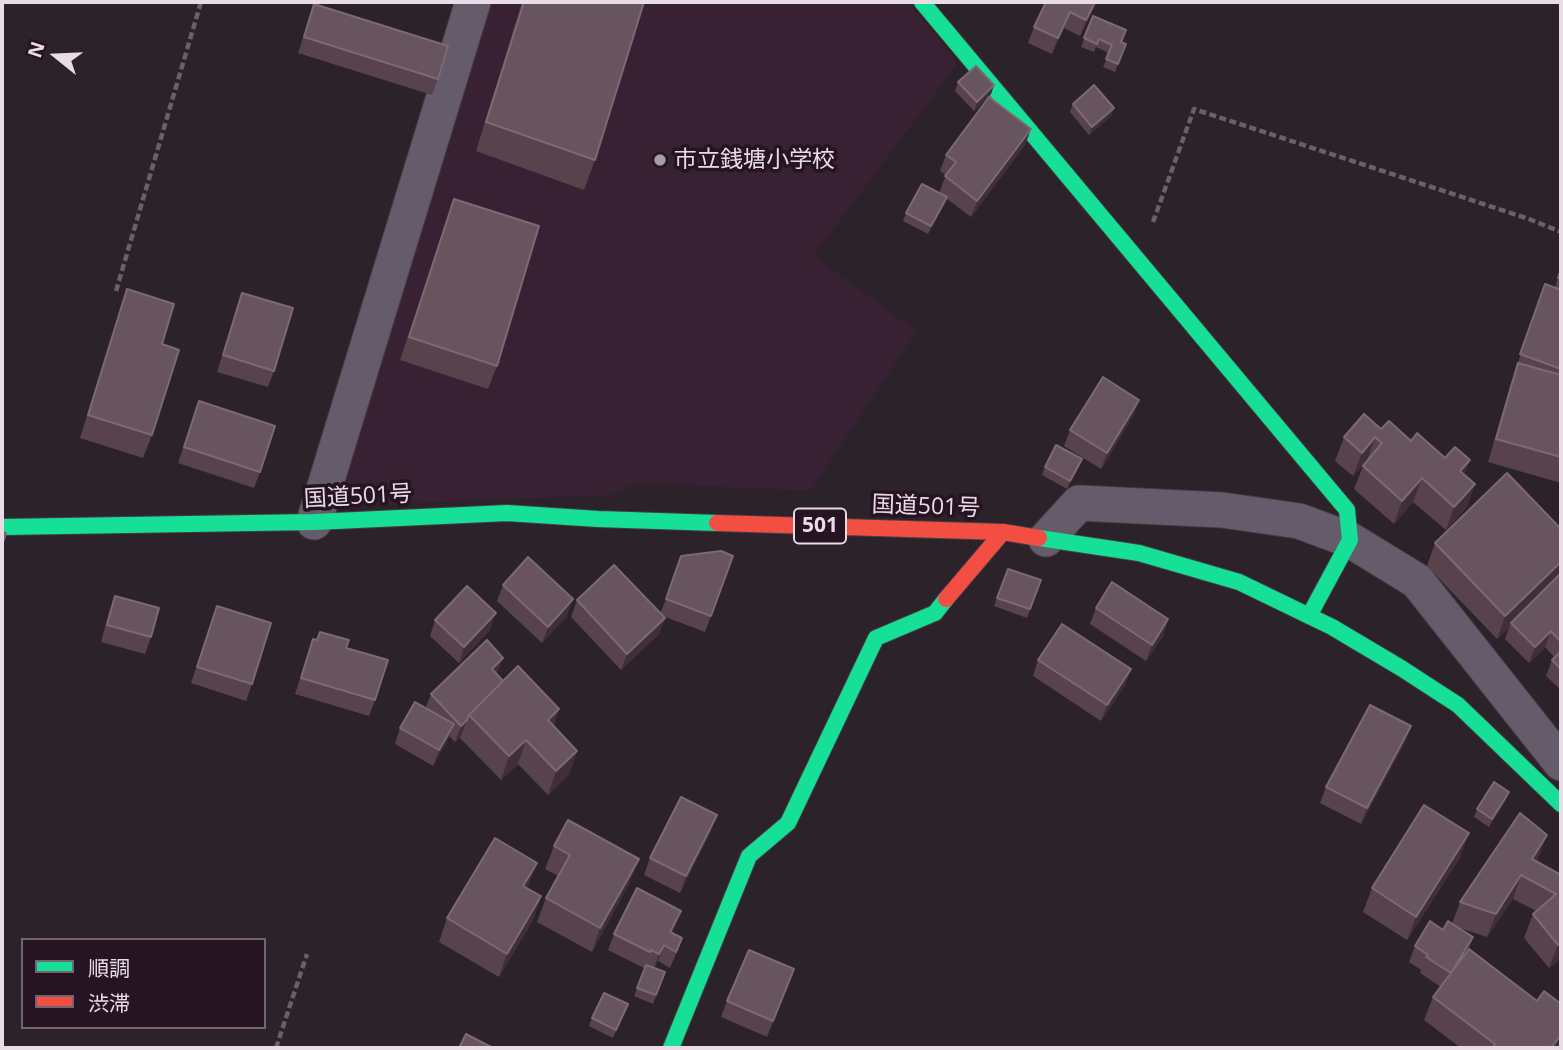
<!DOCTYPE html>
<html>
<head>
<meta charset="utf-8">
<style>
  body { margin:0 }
  #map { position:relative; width:1563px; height:1050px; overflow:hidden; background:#2c222a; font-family:"Open Sans","Noto Sans JP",sans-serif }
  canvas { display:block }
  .frame { position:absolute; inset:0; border:4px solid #e9dce6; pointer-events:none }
  .legend { position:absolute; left:21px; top:938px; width:245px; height:91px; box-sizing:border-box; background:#261422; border:2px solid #746470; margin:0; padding:9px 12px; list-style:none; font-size:21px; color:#e9dce6 }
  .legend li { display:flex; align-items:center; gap:14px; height:35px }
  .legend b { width:35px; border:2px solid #746470 }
  .north { position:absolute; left:21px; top:21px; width:70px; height:70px; -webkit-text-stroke:5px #261422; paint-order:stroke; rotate:288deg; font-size:19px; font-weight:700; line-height:28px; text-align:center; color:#e9dce6 }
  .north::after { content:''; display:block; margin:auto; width:24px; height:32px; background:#e9dce6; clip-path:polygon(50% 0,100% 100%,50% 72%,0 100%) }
</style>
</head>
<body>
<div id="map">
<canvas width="1563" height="1050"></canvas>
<div class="frame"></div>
<ul class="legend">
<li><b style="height:9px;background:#16e098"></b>順調</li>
<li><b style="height:9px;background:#f24e42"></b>渋滞</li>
</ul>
<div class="north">N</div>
</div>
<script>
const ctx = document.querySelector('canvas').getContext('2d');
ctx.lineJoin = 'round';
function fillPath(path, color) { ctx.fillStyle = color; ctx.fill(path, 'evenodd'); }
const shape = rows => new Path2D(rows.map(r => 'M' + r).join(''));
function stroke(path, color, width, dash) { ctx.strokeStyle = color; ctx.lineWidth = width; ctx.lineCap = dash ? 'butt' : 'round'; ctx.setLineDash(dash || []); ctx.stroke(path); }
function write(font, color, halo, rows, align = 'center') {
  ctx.font = font + ' "Open Sans","Noto Sans JP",sans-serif'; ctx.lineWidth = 7; ctx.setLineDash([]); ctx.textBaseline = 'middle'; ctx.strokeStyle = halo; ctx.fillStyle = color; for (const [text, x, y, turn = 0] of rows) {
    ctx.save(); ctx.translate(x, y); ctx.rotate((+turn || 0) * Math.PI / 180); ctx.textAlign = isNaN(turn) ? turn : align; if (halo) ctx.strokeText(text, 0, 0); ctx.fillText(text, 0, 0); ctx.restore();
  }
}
const built = shape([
  [482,2,908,2,958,63,813,256,917,331,810,491,634,483,612,495,343,506,332,489]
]);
const path = shape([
  [1153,222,1194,109,1529,219,1561,232],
  [116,291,201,2],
  [276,1048,307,954]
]);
const street = shape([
  [314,522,473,2],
  [1046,539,1079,503,1222,510,1299,521,1350,540,1417,581,1561,763]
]);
const fast = shape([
  [922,2,1347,510,1350,540,1309,616],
  [2,527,314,522,507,513,598,519,717,523],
  [1039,538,1139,553,1239,582,1332,627,1401,668,1458,705,1561,804],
  [671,1048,749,856,788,823,876,638,935,613,946,599]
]);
const jam = shape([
  [717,523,1003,532,1039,538],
  [946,599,1003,532]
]);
const wall = shape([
  [522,2,644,2,595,160,584,190,476,151],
  [1097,2,1080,36,1064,28,1052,54,1028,43,1034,27],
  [314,4,438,79,432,95,298,53],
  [1093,16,1121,42,1126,44,1115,72,1103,67,1109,53,1096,47,1094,52,1081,47],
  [958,82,994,85,991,94,974,111,955,91],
  [1073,104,1114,108,1111,116,1089,135,1070,112],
  [1031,129,1025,145,971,217,946,198,944,205,928,234,903,221,906,213,939,193,946,175,940,171,946,155],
  [454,199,497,366,488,389,400,360],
  [1561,268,1561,483,1488,462,1510,386,1545,284,1555,287],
  [127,289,162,344,152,435,143,458,80,438,119,313],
  [242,293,274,371,268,387,217,372],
  [1139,400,1133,416,1101,469,1064,446,1070,430],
  [199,401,260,472,254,488,178,463],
  [1381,429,1411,441,1464,474,1475,484,1467,507,1446,530,1413,502,1394,524,1354,489,1363,466,1367,461,1353,476,1335,461,1344,437],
  [1082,459,1079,467,1067,489,1042,475,1045,467],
  [1561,529,1561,690,1546,676,1552,660,1555,658,1545,647,1529,663,1505,639,1509,628,1497,639,1427,566,1435,543],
  [733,556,705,632,663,616,665,618,659,634,621,670,571,617,577,600,660,614,666,599],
  [1008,569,1041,580,1027,618,994,606],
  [503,585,567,616,542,643,497,601],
  [115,596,151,637,145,654,101,642,109,612],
  [217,606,252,684,246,701,191,683],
  [1096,608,1168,619,1163,636,1146,661,1090,624],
  [435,620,490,630,459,663,430,636],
  [313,639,346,648,375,700,369,716,295,694],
  [1038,660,1131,669,1125,685,1101,721,1033,676],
  [497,674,503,681,559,709,553,726,577,751,569,774,548,795,518,764,501,780,460,738,461,736,455,742,449,736,433,766,395,744,400,728,426,707,431,694],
  [1405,742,1361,824,1320,803,1326,787],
  [1509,792,1506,800,1489,827,1474,817,1477,809],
  [711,831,680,893,644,875,650,858],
  [554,846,630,882,592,952,537,922,546,898,558,876,545,869],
  [1461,856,1407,940,1363,912,1372,888],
  [1538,859,1536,862,1561,875,1561,958,1549,968,1524,938,1533,914,1536,911,1513,899,1487,937,1460,928,1469,949,1561,1048,1461,1048,1424,1020,1433,997,1441,987,1420,973,1421,970,1409,962,1415,946,1452,924,1460,902],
  [537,863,527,888,541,896,533,920,499,977,439,942,447,918],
  [675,927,672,933,682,938,676,954,670,968,658,961,654,968,665,972,653,1004,634,996,646,966,644,968,608,950,614,934],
  [788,985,767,1037,721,1017,727,1001],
  [628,1004,613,1038,589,1026,592,1018]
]);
const shadedWall = shape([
  [1095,2,1097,2,1080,36,1086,20],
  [1070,12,1064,28,1052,54,1058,38],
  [994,85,991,94,974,111,977,102],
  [1114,108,1111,116,1089,135,1092,127],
  [1031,129,1025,145,971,217,977,201],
  [947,197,944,205,928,234,931,226],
  [1139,400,1133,416,1101,469,1107,453],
  [1375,437,1367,461,1353,476,1362,453],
  [1082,459,1079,467,1067,489,1070,481],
  [1470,460,1461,483,1460,471],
  [1422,478,1413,502,1394,524,1402,501],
  [1475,484,1467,507,1446,530,1454,507],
  [1561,562,1561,577,1511,623,1509,628,1497,639,1505,616],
  [573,599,567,616,542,643,548,627],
  [496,613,490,630,459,663,464,647],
  [665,618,659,634,621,670,627,654],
  [1168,619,1163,636,1146,661,1152,645],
  [1551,631,1545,647,1529,663,1535,647],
  [503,658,497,674,492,669],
  [1131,669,1125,685,1101,721,1107,705],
  [559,709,550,732,548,720],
  [467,720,461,736,455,742,461,726],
  [454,724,448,740,433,766,439,750],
  [1411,726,1405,742,1361,824,1367,808],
  [526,740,518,764,501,780,509,756],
  [577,751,569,774,548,795,556,771],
  [1509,792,1506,800,1489,827,1492,819],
  [717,815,711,831,680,893,686,876],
  [1469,833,1461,856,1407,940,1416,917],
  [1547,835,1538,859,1526,878,1532,859],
  [639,859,630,882,592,952,600,928],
  [537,863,528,886,515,910,523,886],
  [1521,875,1513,899,1487,937,1496,914],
  [541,896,533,920,499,977,507,954],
  [681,911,675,927,664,948,670,932],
  [1473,937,1468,953,1451,973],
  [1561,942,1561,958,1549,968,1558,945],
  [664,945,658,961,653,970,659,954],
  [628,1004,625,1013,613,1038,616,1030],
  [1561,1035,1561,1048,1551,1048]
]);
const building = shape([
  [524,2,644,2,595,160,486,122,524,2],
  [1046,2,1095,2,1086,20,1070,12,1058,38,1034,27,1046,2],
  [314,4,448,46,438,79,304,37,314,4],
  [1093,16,1126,30,1121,42,1126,44,1118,64,1106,59,1112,45,1099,39,1097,44,1084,38,1093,16],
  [976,66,994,85,977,102,958,82,976,66],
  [1094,85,1114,108,1092,127,1073,104,1094,85],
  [989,97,1031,129,977,201,945,176,956,162,946,155,989,97],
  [922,184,947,197,931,226,906,213,922,184],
  [454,199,539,226,497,366,409,337,454,199],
  [1561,269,1561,279,1558,278,1561,269],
  [1545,284,1561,290,1561,369,1520,354,1545,284],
  [127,289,174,304,162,344,179,350,152,435,88,415,127,289],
  [242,293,293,308,274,371,223,355,242,293],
  [1518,363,1561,375,1561,457,1496,439,1518,363],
  [1103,377,1139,400,1107,453,1070,430,1103,377],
  [199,401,275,426,260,472,184,447,199,401],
  [1364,414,1381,429,1389,421,1411,441,1417,433,1445,458,1455,447,1470,460,1460,471,1475,484,1454,507,1422,478,1402,501,1363,466,1382,443,1375,437,1362,453,1344,437,1364,414],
  [1056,445,1082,459,1070,481,1045,467,1056,445],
  [1507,473,1561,529,1561,562,1505,616,1435,543,1507,473],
  [2,532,6,533,2,546,2,532],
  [721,551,733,556,711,616,666,599,681,556,721,551],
  [528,557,573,599,548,627,503,585,528,557],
  [614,565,665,618,627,654,577,600,614,565],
  [1008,569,1041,580,1030,609,997,598,1008,569],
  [1561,573,1561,642,1551,631,1535,647,1511,623,1561,573],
  [1112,582,1168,619,1152,645,1096,608,1112,582],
  [467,586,496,613,464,647,435,620,467,586],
  [115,596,159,608,151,637,107,625,115,596],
  [217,606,271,623,252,684,197,667,217,606],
  [1062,624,1131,669,1107,705,1038,660,1062,624],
  [320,632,349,640,346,648,388,660,375,700,301,678,313,639,317,640,320,632],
  [487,640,503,658,492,669,503,681,469,715,467,720,461,726,431,694,487,640],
  [1561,651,1561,669,1552,660,1561,651],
  [518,666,559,709,548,720,577,751,556,771,526,740,509,756,469,715,518,666],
  [415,702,454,724,439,750,400,728,415,702],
  [1370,705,1411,726,1367,808,1326,787,1370,705],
  [1494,782,1509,792,1492,819,1477,809,1494,782],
  [681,797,717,815,686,876,650,858,681,797],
  [1424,805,1469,833,1416,917,1372,888,1424,805],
  [1520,813,1547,835,1532,859,1561,875,1561,942,1558,945,1533,914,1556,894,1521,875,1496,914,1460,902,1520,813],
  [568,820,639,859,600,928,546,898,570,855,554,846,568,820],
  [495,838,537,863,523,886,541,896,507,954,447,918,495,838],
  [637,888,681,911,670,932,682,938,676,952,664,945,659,954,651,950,650,952,614,934,637,888],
  [1430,921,1443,930,1448,921,1473,937,1451,973,1426,957,1428,955,1415,946,1430,921],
  [1469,949,1537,1001,1544,991,1561,1004,1561,1035,1551,1048,1492,1048,1495,1044,1433,997,1469,949],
  [749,950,794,969,773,1021,727,1001,749,950],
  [646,965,665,972,656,995,637,988,646,965],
  [604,993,628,1004,616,1030,592,1018,604,993],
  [466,1034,493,1048,459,1048,466,1034]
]);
const markers = [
  [660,160,7,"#a79ba4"]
];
const shields = [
  [820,526,52]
];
const shieldNames = [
  ["501",820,526]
];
const poiNames = [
  ["市立銭塘小学校",674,160]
];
const streetNames = [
  ["国道501号",358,497,-3],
  ["国道501号",926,507,2]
];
fillPath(built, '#372132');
stroke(street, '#463d43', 37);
stroke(fast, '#463d43', 18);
stroke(jam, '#463d43', 18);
stroke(path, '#68606b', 4.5, [7, 3.5]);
stroke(street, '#655c6b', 35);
stroke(fast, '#16e098', 16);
stroke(jam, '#f24e42', 16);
fillPath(wall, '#58434d');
fillPath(shadedWall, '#402f38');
fillPath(building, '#68545e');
stroke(building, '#7c6973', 2);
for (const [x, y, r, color] of markers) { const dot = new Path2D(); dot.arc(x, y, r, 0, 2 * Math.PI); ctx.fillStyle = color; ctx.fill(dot); stroke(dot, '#261422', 2.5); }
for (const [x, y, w] of shields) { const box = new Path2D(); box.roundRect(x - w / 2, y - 17.5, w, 35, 5); ctx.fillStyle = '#261422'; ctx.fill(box); stroke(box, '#e9dce6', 2); }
write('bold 21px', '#e9dce6', null, shieldNames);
write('23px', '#e9dce6', '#261422', poiNames, 'left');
write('23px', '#e9dce6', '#261422', streetNames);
</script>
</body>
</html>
